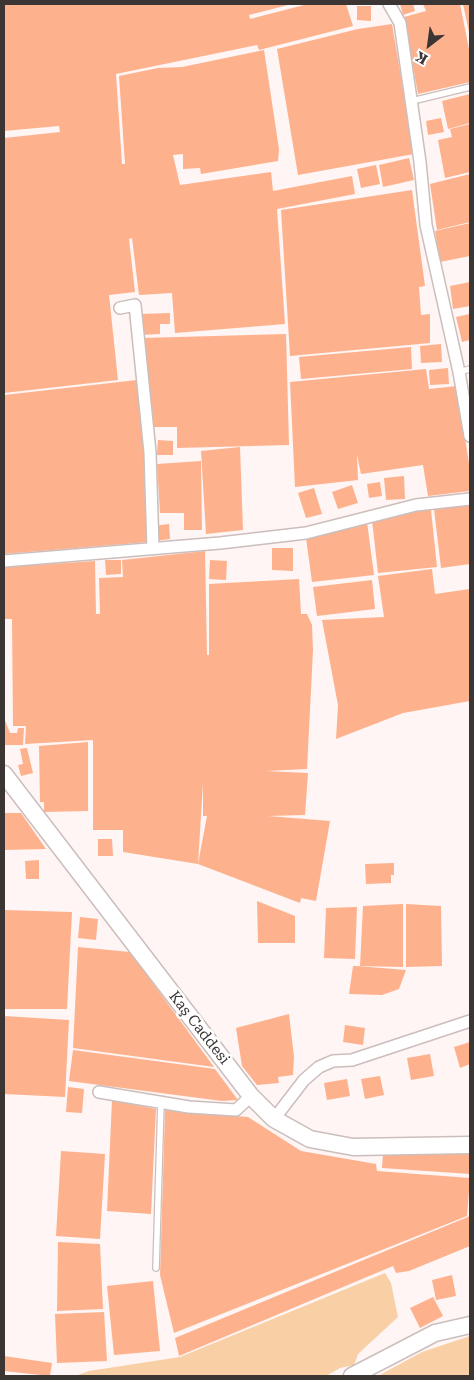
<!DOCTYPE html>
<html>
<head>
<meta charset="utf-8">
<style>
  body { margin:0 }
  #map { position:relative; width:474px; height:1380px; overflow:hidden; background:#fef5f4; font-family:"Roboto Serif",serif }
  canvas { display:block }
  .frame { position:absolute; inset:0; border:5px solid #3b3534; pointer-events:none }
  .north { position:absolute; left:404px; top:20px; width:50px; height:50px; -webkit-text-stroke:4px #fff; paint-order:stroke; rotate:210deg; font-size:14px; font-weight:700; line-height:20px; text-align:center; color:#3b3534 }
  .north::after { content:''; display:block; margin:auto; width:18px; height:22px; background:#3b3534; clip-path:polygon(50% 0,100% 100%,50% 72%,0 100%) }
</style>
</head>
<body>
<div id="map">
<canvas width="474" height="1380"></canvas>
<div class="frame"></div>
<div class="north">K</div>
</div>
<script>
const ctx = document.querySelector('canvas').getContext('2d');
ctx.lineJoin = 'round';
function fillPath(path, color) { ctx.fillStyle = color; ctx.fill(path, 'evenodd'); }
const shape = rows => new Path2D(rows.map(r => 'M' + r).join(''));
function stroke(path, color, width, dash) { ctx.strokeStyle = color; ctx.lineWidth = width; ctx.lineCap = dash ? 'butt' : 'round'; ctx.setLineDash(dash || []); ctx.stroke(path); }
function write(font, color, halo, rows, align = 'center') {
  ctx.font = font + ' "Roboto Serif",serif'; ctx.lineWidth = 5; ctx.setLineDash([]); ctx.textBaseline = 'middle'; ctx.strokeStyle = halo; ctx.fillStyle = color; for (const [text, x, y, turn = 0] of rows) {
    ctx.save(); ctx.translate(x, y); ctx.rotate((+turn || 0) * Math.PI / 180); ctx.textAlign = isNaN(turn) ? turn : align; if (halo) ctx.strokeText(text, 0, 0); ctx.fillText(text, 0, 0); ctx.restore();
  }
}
const green = shape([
  [385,1273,391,1283,398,1317,358,1354,354,1365,340,1368,326,1376,75,1376,89,1371,180,1357],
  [470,1336,470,1376,378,1376,422,1352]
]);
const building = shape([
  [4,4,292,4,249,15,250,19,308,4,346,4,353,26,259,50,257,45,116,74,122,164,125,164,119,76,158,68,182,67,264,50,279,149,278,161,201,174,200,168,183,169,183,154,173,155,180,185,271,172,273,191,352,176,355,194,277,209,285,324,175,333,172,293,139,295,132,238,129,239,135,292,109,295,118,380,4,393,4,138,60,132,59,126,4,131],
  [400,4,413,4,415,11,403,15],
  [423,4,460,4,470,54,470,82,418,94,404,17,426,11],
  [463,4,470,4,470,32,469,32],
  [357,6,371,6,371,21,357,20],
  [392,24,414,154,298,175,277,49,358,29],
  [470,94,470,123,448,129,442,101],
  [441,118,444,132,428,135,426,121],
  [470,124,470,172,445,178,438,140,452,137,450,129],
  [409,158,414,180,383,187,379,165],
  [376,165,380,184,361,188,357,169],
  [470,174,470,222,437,230,430,184],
  [412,190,425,286,419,287,421,315,430,314,430,343,290,356,281,210],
  [470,223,470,256,440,262,435,231],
  [470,282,470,306,453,309,450,286],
  [170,313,170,324,160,324,160,334,140,335,140,314],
  [470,314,470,340,462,342,456,317],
  [286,334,289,445,177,448,177,427,148,427,142,338],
  [441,344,442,362,421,363,420,346],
  [411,347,412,369,301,379,299,357],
  [448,368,449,384,430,385,429,370],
  [426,369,429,389,457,386,470,470,470,491,428,496,423,465,361,474,357,455,358,480,295,487,290,382],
  [137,380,150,512,149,542,4,554,4,395],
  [158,440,173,441,173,455,157,455],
  [240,447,243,530,206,534,201,451],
  [201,461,202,530,184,530,184,513,160,513,157,464],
  [404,476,405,499,386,500,384,478],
  [380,482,382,496,369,498,367,484],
  [352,485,358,503,338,509,332,492],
  [314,488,322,514,306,518,298,493],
  [470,505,470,564,441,568,434,509],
  [431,510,437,567,378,573,372,520,410,511],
  [367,522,374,575,312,582,306,538],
  [169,524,170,539,155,541,154,526],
  [272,548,293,548,293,571,272,570],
  [205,551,207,655,209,655,209,584,299,579,301,614,307,614,312,625,313,650,307,769,266,771,308,773,305,815,268,816,330,821,316,901,301,898,300,903,198,864,123,852,123,830,93,830,93,740,25,744,26,726,13,726,12,619,4,619,4,567,95,561,96,614,100,614,99,578,123,577,122,560],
  [203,783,203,816,207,816,198,864],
  [105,560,121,560,121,574,106,575],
  [210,560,227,561,226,580,209,579],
  [432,569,435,594,470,589,470,701,403,713,336,739,338,705,322,620,384,617,378,576],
  [372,580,375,609,317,616,313,587],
  [4,718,10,733,17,733,18,728,24,728,23,745,4,745],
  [88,742,88,811,44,812,44,802,40,802,39,746],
  [27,748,33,773,21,776,18,765,23,764,20,749],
  [4,813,21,813,46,849,4,850],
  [98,839,112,839,113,856,98,856],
  [39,860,39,879,26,879,25,861],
  [394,863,394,875,391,875,391,883,366,884,365,864],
  [257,901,295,916,295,943,258,943],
  [403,904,403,967,360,966,363,906],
  [406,904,441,906,442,966,406,967],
  [357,907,355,959,324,958,326,908],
  [4,910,72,912,67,1009,4,1009],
  [80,917,98,919,96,940,78,938],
  [78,947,130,952,214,1067,73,1048],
  [353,966,357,966,406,970,399,989,382,995,349,994],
  [289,1014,294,1057,293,1075,278,1077,279,1083,257,1085,242,1066,236,1028],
  [4,1016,69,1020,65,1097,4,1094],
  [345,1025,365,1028,363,1045,343,1042],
  [470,1042,470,1064,460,1068,454,1047],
  [73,1050,215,1069,238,1100,222,1101,69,1081],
  [430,1054,434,1076,411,1080,407,1058],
  [380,1076,384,1095,365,1099,361,1079],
  [347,1079,350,1096,327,1100,324,1083],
  [68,1087,84,1089,82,1113,66,1112],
  [112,1100,156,1109,151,1214,107,1211],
  [165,1110,248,1117,301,1151,376,1164,377,1171,470,1178,467,1216,174,1333,160,1275],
  [61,1151,105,1154,100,1239,56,1236],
  [470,1152,470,1174,382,1168,383,1154],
  [470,1216,470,1246,409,1271,396,1273,393,1266,179,1356,175,1338],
  [58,1242,100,1244,103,1309,57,1311],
  [452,1275,456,1296,436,1300,432,1280],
  [153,1281,160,1351,114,1355,107,1286],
  [433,1297,443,1316,420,1328,410,1308],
  [104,1312,107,1361,57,1363,55,1314],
  [4,1356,52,1363,50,1376,4,1371]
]);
const lane = shape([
  [412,101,470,87],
  [459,372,470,369],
  [156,1268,161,1102]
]);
const street = shape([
  [389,4,400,23,420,162,426,225,459,372,470,436],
  [120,308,135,305,150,452,153,548],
  [4,561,220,543,306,533,416,505,470,499],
  [99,1092,189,1107,236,1110,251,1096],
  [274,1119,304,1080,319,1067,333,1061,352,1060,470,1021]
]);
const secondary = shape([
  [4,774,251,1096,274,1119,310,1139,353,1147,470,1145],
  [352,1376,435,1333,470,1325]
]);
const streetNames = [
  ["Kaş Caddesi",199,1028,52]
];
fillPath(green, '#f9cfa5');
fillPath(building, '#fdb28d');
stroke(lane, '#cbbebc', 8);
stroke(street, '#cbbebc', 14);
stroke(secondary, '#cbbebc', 19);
stroke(lane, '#fff', 5.5);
stroke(street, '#fff', 11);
stroke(secondary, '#fff', 16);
write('15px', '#3b3534', '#fff', streetNames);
</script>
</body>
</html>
